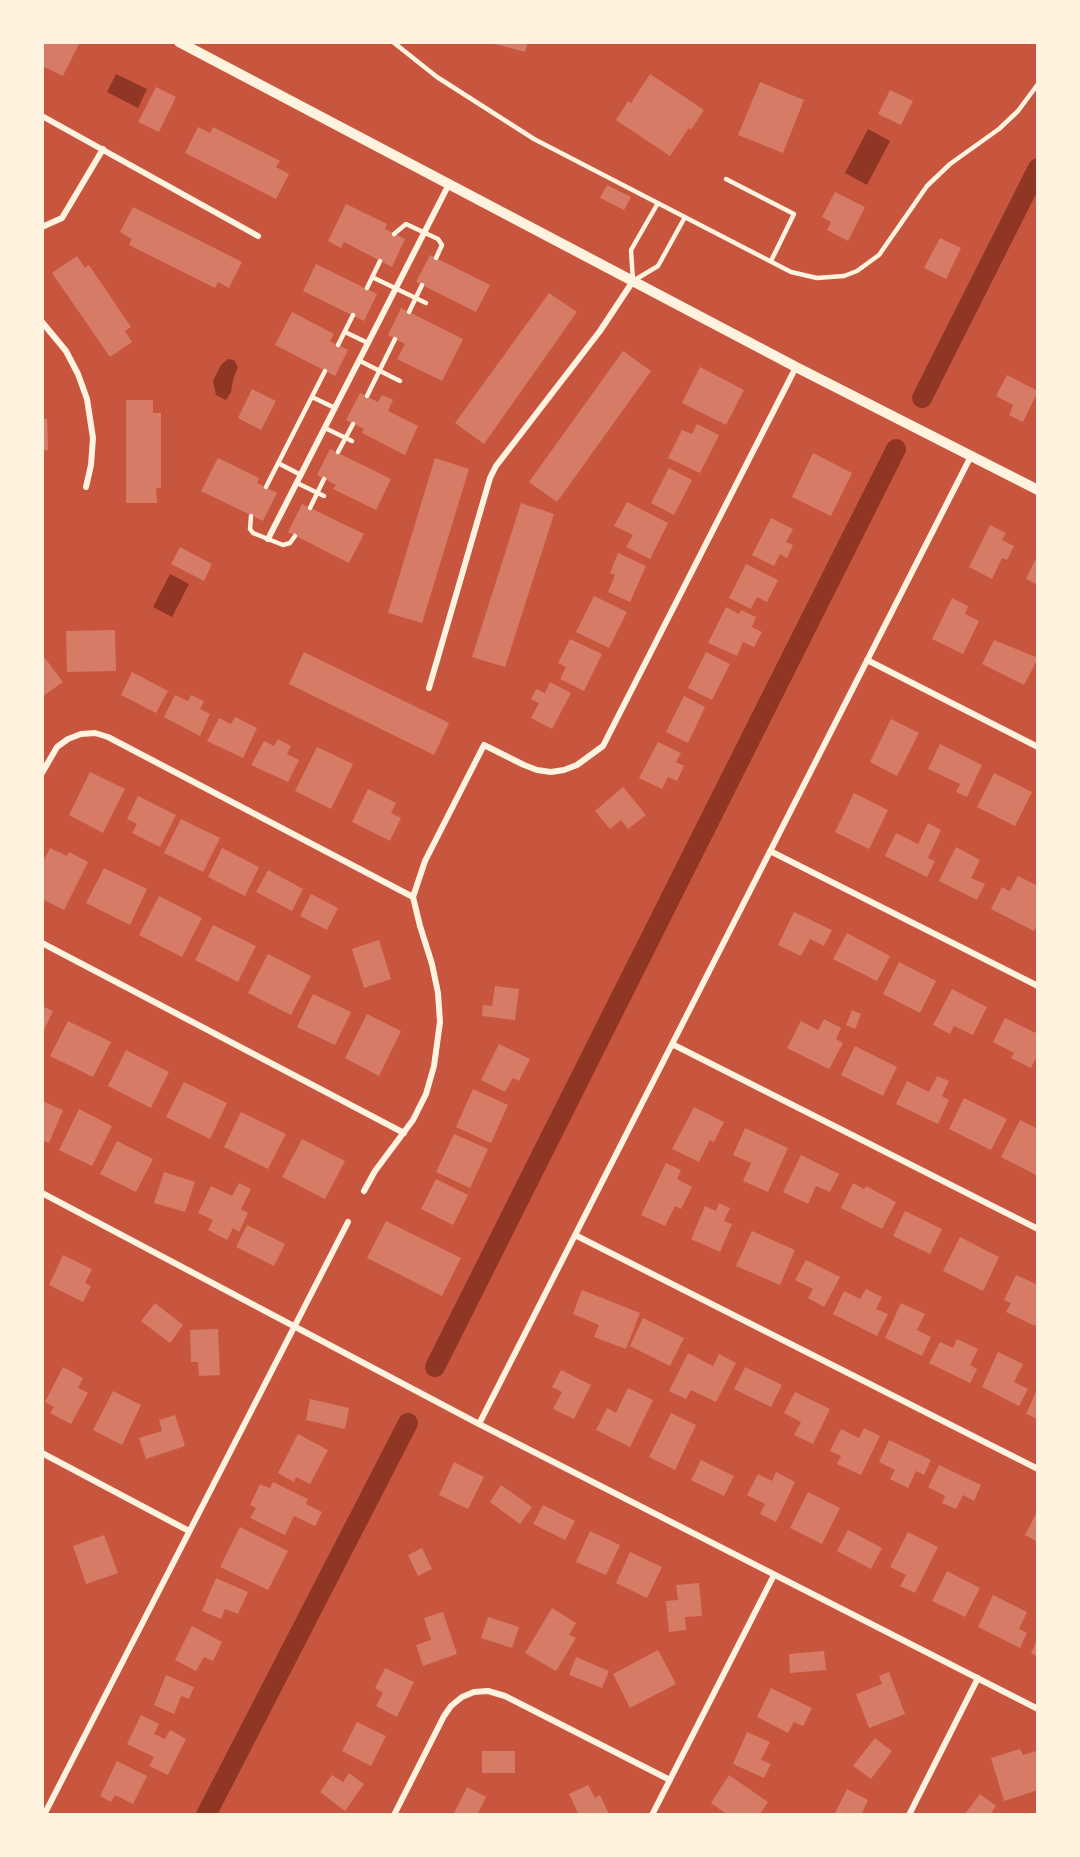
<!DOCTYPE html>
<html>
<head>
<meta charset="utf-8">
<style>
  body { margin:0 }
  #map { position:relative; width:1080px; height:1857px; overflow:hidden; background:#c8553d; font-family:Commissioner,sans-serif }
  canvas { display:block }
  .frame { position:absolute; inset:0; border:44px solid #fff3e0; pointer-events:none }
</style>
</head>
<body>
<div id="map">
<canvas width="1080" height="1857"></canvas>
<div class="frame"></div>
</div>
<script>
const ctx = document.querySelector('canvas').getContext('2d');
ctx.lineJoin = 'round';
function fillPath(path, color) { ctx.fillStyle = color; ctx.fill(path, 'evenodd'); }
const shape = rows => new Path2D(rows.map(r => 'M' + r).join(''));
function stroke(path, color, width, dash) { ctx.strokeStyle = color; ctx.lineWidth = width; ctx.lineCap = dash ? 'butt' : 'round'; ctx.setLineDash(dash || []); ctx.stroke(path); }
const water = shape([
  [116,74,147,89,138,108,107,92],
  [868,129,890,141,867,185,845,173],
  [228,359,234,360,238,367,233,380,231,392,226,400,216,395,213,381,221,365],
  [170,574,189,584,172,617,153,607]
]);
const canal = shape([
  [922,398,1038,168],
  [435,1367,896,449],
  [206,1815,408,1423]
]);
const building = shape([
  [42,42,75,42,79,44,63,76,42,66],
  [487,42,528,42,525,52],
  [650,74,704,110,691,130,689,128,670,156,616,120,628,101,631,103],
  [760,82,804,100,783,153,738,135],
  [156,87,176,97,159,132,138,122],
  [890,90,913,101,901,125,878,114],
  [198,127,210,133,213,127,280,161,276,167,289,174,276,199,185,153],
  [607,185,631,197,624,210,600,198],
  [835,192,865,207,848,241,827,230,831,222,822,217],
  [346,204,387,224,385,229,405,239,392,267,344,242,341,248,328,241],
  [133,207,242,262,229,288,218,282,215,288,129,245,132,239,120,232],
  [940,238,961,248,946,279,924,268],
  [430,255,490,285,476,312,416,282],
  [77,256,85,268,89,265,131,327,125,331,132,342,110,357,52,273],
  [316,264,377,294,364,321,303,291],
  [549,293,577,312,484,444,455,423],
  [401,308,463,339,442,381,397,359,405,344,388,335],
  [292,312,334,334,330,341,348,350,335,376,275,345],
  [623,351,651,371,557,502,529,482],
  [700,367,744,390,726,425,682,403],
  [1007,375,1038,391,1023,422,1009,415,1013,405,996,396],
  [252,389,276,401,261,430,238,418],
  [360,393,378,402,382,395,393,400,388,411,418,426,405,455,362,433,364,429,346,420],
  [126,400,153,400,153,413,161,413,161,488,156,488,157,503,126,503],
  [42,419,47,419,48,450,42,451],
  [697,424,719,435,700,473,668,458,682,430,692,434],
  [330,449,391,479,376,510,333,489,336,485,317,475],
  [813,453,852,473,831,516,792,497],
  [218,458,259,478,257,483,277,493,263,521,201,491],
  [435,458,469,469,422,623,388,613],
  [669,468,692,480,674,515,651,503],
  [627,502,668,523,650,559,626,547,633,535,614,526],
  [521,503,554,514,505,667,472,657],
  [302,504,364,534,349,563,288,532],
  [771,518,793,529,786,542,793,545,787,558,780,554,774,566,752,555],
  [990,525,1006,533,1002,540,1014,546,1007,560,1002,558,992,579,969,567],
  [180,547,212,564,204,581,171,564],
  [618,553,646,566,630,602,608,592,615,575,610,573],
  [1038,554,1038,585,1026,579],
  [746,564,778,580,767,602,757,597,751,609,729,598],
  [594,596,627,612,609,648,576,632],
  [952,598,968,606,965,614,979,621,963,654,932,639],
  [726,607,739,614,741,610,756,617,752,627,762,632,754,647,743,642,737,656,708,643],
  [115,630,116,671,67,672,66,631],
  [570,639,602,654,584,691,560,679,566,667,558,663],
  [994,640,1038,658,1024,685,982,664],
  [304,652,449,723,434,755,289,684],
  [706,652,730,664,712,700,688,688],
  [44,657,63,682,43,696,42,659],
  [132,672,168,691,156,713,121,695],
  [550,682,571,693,552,729,531,718,539,703,531,699,536,689,545,693],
  [175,695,188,701,191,695,204,701,200,709,210,714,200,736,164,717],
  [684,696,705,707,688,743,666,732],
  [235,717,257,728,243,758,207,741,219,718,231,724],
  [891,719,919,733,897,776,870,762],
  [278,739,291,746,287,754,299,760,288,782,251,765,264,741,274,746],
  [658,742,681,753,676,762,684,766,677,781,668,777,662,789,639,778],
  [940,744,982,765,967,797,956,792,960,784,928,769],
  [317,747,353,764,331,809,295,791],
  [90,772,125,789,103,833,69,815],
  [994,773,1032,792,1015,826,977,807],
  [623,787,646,815,628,829,621,820,610,829,595,811],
  [368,789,396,803,391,813,401,818,390,841,352,822],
  [854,793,888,810,869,849,835,832],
  [138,796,176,815,160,847,132,833,137,824,127,819],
  [181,819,220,838,203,872,164,853],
  [928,823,941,830,928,858,935,861,927,877,885,856,896,833,918,844],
  [956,847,980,860,971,878,985,884,977,900,939,881],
  [50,848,67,856,69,852,88,862,64,910,42,899,42,864],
  [222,848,259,867,245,896,208,877],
  [104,868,147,889,130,925,86,903],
  [268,870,303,889,292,911,256,892],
  [1018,876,1038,886,1038,924,1034,931,991,909,1002,887,1010,891],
  [311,894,338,908,327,930,300,916],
  [159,896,202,918,182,957,139,935],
  [794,912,832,930,824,946,810,939,801,956,778,945],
  [213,925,256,946,238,982,195,960],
  [847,933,890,956,877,981,833,959],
  [379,940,391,979,364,988,352,949],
  [268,954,311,976,291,1015,248,993],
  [899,962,936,981,920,1013,883,994],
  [495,986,519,989,515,1020,482,1016,483,1005,492,1006],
  [952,989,987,1007,973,1035,954,1026,950,1034,933,1025],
  [313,994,351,1012,335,1045,297,1027],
  [42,1006,53,1011,42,1034],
  [852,1010,861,1014,855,1029,846,1025],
  [367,1014,401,1031,379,1076,345,1058],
  [1005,1018,1038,1034,1038,1054,1031,1068,1011,1058,1014,1053,993,1042],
  [824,1019,841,1028,836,1039,843,1043,829,1069,787,1048,801,1021,818,1030],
  [68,1021,111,1042,93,1077,50,1056],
  [499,1044,530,1059,519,1081,513,1078,505,1092,481,1080],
  [855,1046,897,1067,883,1096,841,1075],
  [126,1050,169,1072,151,1108,108,1086],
  [937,1076,949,1081,942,1096,949,1100,938,1124,896,1104,907,1081,929,1092],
  [184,1082,227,1103,210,1139,166,1117],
  [473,1089,508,1105,491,1143,456,1127],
  [964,1098,1007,1119,991,1150,949,1129],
  [42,1101,63,1110,49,1143,42,1140],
  [694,1107,724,1122,714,1142,710,1140,699,1162,672,1149],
  [79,1109,112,1126,92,1166,59,1150],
  [241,1112,286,1134,268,1169,224,1147],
  [1020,1120,1038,1129,1038,1176,1001,1157],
  [745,1128,788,1148,768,1192,743,1181,751,1163,733,1155],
  [454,1134,488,1149,470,1188,436,1172],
  [302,1139,345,1161,325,1199,282,1177],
  [117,1141,153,1159,136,1192,100,1174],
  [801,1155,839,1174,830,1192,816,1186,808,1204,783,1192],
  [666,1163,681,1170,677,1179,692,1187,681,1209,675,1206,665,1226,641,1215],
  [164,1172,195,1182,185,1212,154,1203],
  [436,1179,468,1195,453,1225,421,1209],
  [239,1183,251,1189,241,1209,248,1213,239,1232,233,1228,227,1240,208,1230,213,1220,198,1213,211,1186,232,1196],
  [853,1183,864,1189,866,1186,896,1202,882,1229,841,1208],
  [719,1203,730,1208,724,1221,732,1224,720,1252,691,1239,705,1206,716,1211],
  [905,1211,942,1229,930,1254,893,1236],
  [386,1221,461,1258,442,1296,367,1258],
  [247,1225,285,1244,274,1266,236,1247],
  [752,1231,795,1250,780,1285,736,1266],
  [960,1237,999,1257,983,1291,943,1271],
  [63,1255,92,1269,85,1283,91,1286,83,1302,49,1285],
  [806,1260,840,1277,824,1307,808,1298,813,1289,795,1280],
  [1016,1275,1038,1285,1038,1320,1035,1326,1006,1312,1011,1303,1004,1300],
  [866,1289,882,1297,876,1309,888,1314,877,1336,833,1314,844,1291,860,1299],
  [582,1290,640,1313,626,1349,594,1337,599,1325,573,1314],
  [155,1303,183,1325,170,1343,141,1321],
  [901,1303,925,1314,917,1330,931,1337,922,1356,885,1338],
  [643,1318,684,1338,670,1366,630,1346],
  [218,1329,220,1375,199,1376,198,1362,191,1362,190,1330],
  [957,1339,978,1349,970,1365,977,1369,970,1383,929,1363,940,1342,953,1348],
  [998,1352,1023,1364,1014,1382,1028,1389,1019,1406,982,1387],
  [688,1353,713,1366,719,1354,736,1363,716,1402,691,1390,686,1399,669,1391],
  [63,1367,83,1378,78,1388,88,1393,71,1424,50,1413,54,1407,45,1402],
  [745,1367,782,1385,771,1407,734,1389],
  [561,1370,591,1385,574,1419,553,1409,562,1392,552,1387],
  [1038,1387,1038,1419,1026,1414],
  [628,1388,653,1400,630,1447,596,1430,607,1408,616,1413],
  [113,1391,141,1405,122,1445,93,1430],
  [795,1392,830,1409,813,1444,794,1435,801,1422,784,1413],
  [310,1399,349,1408,345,1429,306,1420],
  [671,1413,696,1425,675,1470,649,1457],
  [175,1415,185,1446,146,1459,139,1438,162,1431,159,1420],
  [864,1428,880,1436,861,1475,837,1464,841,1456,830,1451,841,1429,859,1438],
  [298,1434,328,1450,310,1484,296,1477,294,1482,278,1473],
  [889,1440,931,1460,924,1475,916,1471,908,1488,890,1479,895,1470,879,1462],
  [701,1460,734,1476,724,1496,691,1480],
  [454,1462,484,1477,468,1509,439,1495],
  [939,1465,981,1485,974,1501,963,1495,956,1509,942,1503,945,1496,928,1487],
  [776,1472,795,1482,776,1522,760,1514,765,1504,747,1495,758,1474,772,1481],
  [273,1482,308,1499,306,1504,322,1512,315,1526,294,1516,285,1535,250,1518,256,1508,250,1505,260,1484,270,1488],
  [501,1485,532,1507,520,1524,490,1502],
  [808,1492,840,1508,822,1544,790,1528],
  [543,1505,575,1521,565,1540,533,1524],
  [1036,1514,1038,1515,1038,1542,1025,1535],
  [240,1527,288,1551,268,1590,220,1567],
  [848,1530,882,1548,871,1569,837,1551],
  [590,1531,620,1545,606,1575,576,1562],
  [908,1532,938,1547,915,1593,900,1586,906,1575,890,1567],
  [104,1535,118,1573,86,1584,73,1546],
  [422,1548,432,1569,418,1576,408,1555],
  [630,1552,662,1567,647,1598,616,1583],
  [947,1571,980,1588,965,1617,932,1601],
  [216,1578,248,1592,238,1614,225,1609,221,1619,202,1611],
  [699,1583,702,1616,685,1617,686,1630,669,1632,666,1601,678,1600,676,1585],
  [993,1595,1027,1612,1019,1629,1027,1633,1020,1648,978,1627],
  [552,1608,576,1623,569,1635,576,1638,556,1671,525,1653],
  [443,1612,457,1654,423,1666,416,1645,431,1640,424,1618],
  [488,1617,519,1627,512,1648,481,1638],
  [192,1626,222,1642,213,1661,204,1657,196,1671,175,1660],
  [1038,1638,1038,1657,1031,1653],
  [658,1650,676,1684,630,1708,613,1674],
  [824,1651,826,1670,790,1673,789,1654],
  [576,1657,609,1671,602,1688,569,1675],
  [385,1668,414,1682,397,1717,376,1706,383,1693,375,1688],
  [889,1672,905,1714,869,1728,856,1694,882,1684,879,1676],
  [166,1675,194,1687,189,1699,181,1696,174,1714,154,1705],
  [771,1688,812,1708,803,1726,794,1722,788,1733,757,1717],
  [141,1715,159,1724,154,1734,165,1739,170,1730,186,1739,168,1775,149,1766,154,1757,127,1744],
  [357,1722,386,1736,371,1766,342,1751],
  [747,1732,770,1742,761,1760,771,1764,764,1778,733,1764],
  [875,1738,892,1751,871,1779,853,1766],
  [1020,1749,1023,1755,1036,1751,1038,1759,1038,1790,1004,1801,991,1758],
  [482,1751,515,1751,515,1773,482,1773],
  [117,1761,147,1776,133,1804,115,1795,111,1802,100,1796],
  [349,1773,364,1784,345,1811,320,1792,332,1775,343,1782],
  [729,1775,768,1802,759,1815,728,1815,711,1803],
  [588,1785,595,1798,600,1795,609,1814,579,1815,569,1794],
  [467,1787,486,1797,477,1815,453,1815],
  [847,1789,868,1800,861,1815,834,1815],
  [980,1794,996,1806,990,1815,964,1815]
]);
const service = shape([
  [393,42,437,77,534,139,791,272,817,278,844,276,857,271,879,255,927,186,950,164,999,129,1018,111,1038,84],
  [726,179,794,214,771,261],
  [658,203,631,250,633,281,658,266,685,217],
  [394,234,406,224,438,239,442,245,436,258],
  [372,277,426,303],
  [367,288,380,261],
  [409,312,422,285],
  [345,332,368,343],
  [338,345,353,315],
  [360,361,400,381],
  [367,396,395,339],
  [312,397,335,408],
  [325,428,352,441],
  [338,452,353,424],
  [278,463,301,475],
  [297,483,324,496],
  [266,487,325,371],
  [310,508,324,479],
  [251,516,250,529,253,533,283,545,290,543,295,536]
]);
const minor = shape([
  [42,116,258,236],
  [42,227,62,218,103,149],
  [42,322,66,351,78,374,87,399,93,438,91,465,86,487],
  [268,539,449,184],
  [867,660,1038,747],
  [429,688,490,478,496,466,600,331,633,281],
  [42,773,57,747,68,739,81,734,95,733,108,737,413,897],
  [770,851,1038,986],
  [42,943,404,1133],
  [672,1044,1038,1229],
  [364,1191,375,1171,413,1120,426,1094,434,1066,440,1022,438,993,432,964,420,926,413,897,425,861,484,745,524,765,537,770,551,772,564,770,577,765,603,746,796,367],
  [42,1193,479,1424,1038,1709],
  [575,1235,1038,1469],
  [479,1424,971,456],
  [42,1453,189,1531],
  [44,1815,348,1222],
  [394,1815,444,1716,451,1706,462,1697,474,1692,488,1691,505,1696,670,1780],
  [652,1815,774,1575],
  [909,1815,978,1678]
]);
const tertiary = shape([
  [179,42,796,367,1038,490]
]);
fillPath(water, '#8f3625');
stroke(canal, '#8f3625', 20);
fillPath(building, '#d67c66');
stroke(service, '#fff3e0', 4.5);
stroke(minor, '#fff3e0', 6);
stroke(tertiary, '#fff3e0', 10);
</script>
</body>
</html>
